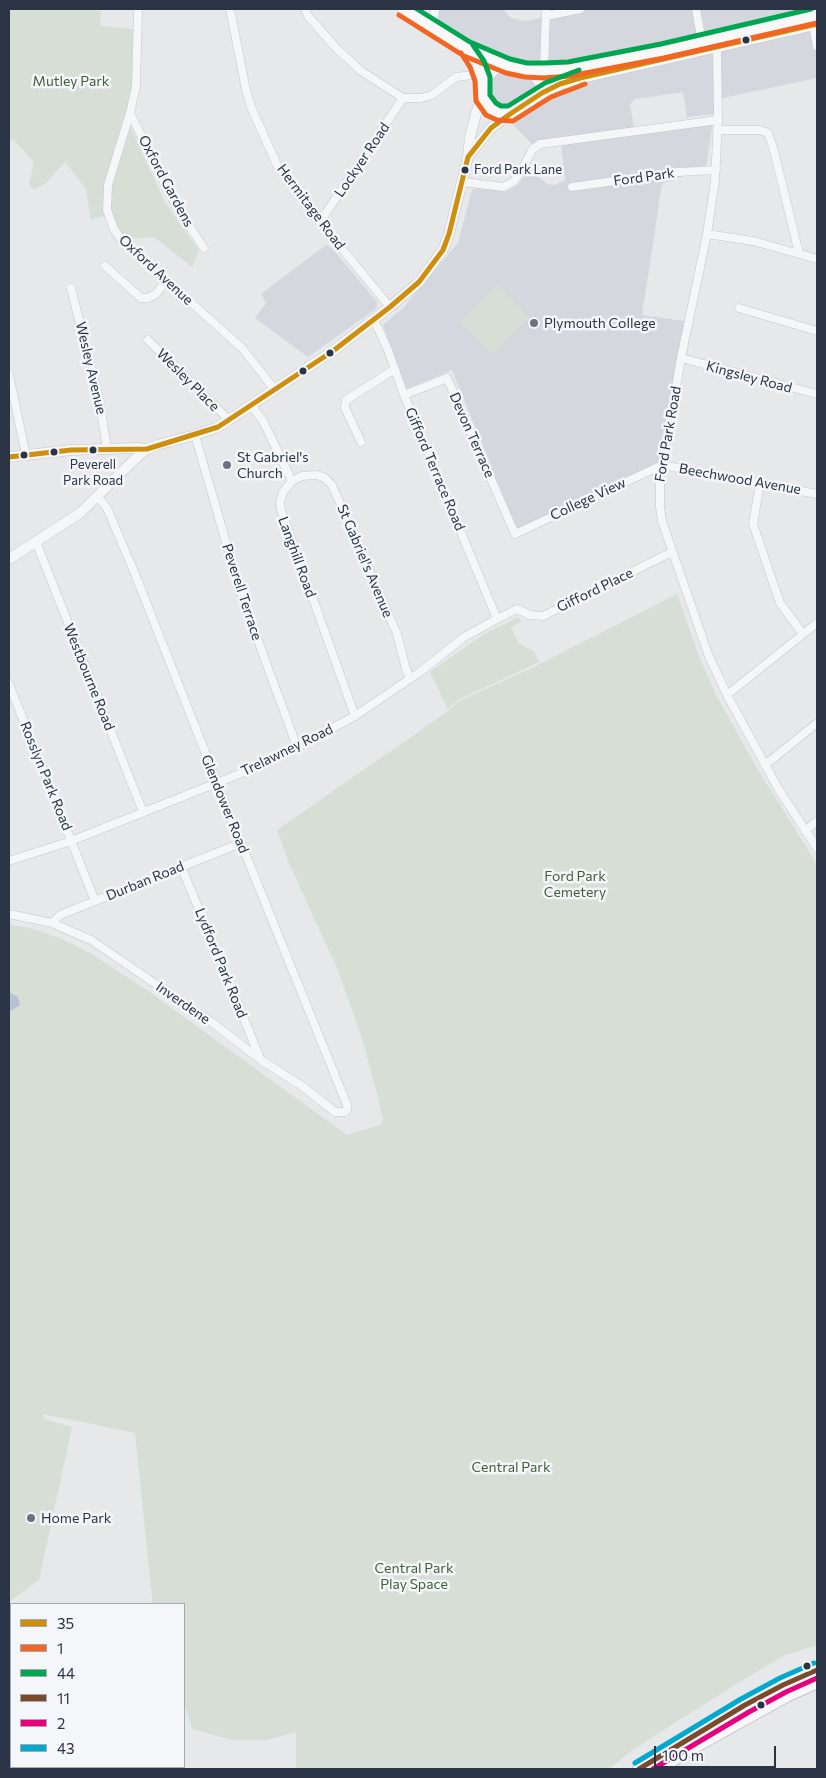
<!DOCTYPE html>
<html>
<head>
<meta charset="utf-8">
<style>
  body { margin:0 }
  #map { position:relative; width:826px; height:1778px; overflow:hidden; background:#e6e8ea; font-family:Commissioner,sans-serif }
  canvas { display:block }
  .frame { position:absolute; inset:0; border:10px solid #2b3445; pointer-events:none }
  .legend { position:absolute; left:10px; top:1603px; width:175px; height:165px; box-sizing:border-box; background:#f4f6f9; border:1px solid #a4a8b1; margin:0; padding:6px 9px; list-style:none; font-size:15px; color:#2b3445 }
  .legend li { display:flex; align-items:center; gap:10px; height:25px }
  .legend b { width:25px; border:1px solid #a4a8b1 }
  .scale { position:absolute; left:654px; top:1746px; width:122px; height:22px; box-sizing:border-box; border:2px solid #2b3445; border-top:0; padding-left:6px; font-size:15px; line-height:18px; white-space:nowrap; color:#2b3445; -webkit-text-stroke:4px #f4f6f9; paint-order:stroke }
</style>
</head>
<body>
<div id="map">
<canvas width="826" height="1778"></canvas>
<div class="frame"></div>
<ul class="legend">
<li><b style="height:6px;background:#ce8f0e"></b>35</li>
<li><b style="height:6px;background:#f26522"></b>1</li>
<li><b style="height:6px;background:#00a651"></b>44</li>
<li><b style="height:6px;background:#7a4b2a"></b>11</li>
<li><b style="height:6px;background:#e5007d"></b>2</li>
<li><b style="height:6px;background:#00a9ce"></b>43</li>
</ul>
<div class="scale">100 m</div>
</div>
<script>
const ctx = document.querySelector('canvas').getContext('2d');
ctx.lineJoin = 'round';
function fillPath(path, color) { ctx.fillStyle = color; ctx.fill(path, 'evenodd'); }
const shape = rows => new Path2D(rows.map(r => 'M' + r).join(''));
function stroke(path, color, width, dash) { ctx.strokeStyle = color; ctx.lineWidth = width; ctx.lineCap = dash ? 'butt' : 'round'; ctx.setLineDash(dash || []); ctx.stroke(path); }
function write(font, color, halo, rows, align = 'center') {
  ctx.font = font + ' Commissioner,sans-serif'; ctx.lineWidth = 5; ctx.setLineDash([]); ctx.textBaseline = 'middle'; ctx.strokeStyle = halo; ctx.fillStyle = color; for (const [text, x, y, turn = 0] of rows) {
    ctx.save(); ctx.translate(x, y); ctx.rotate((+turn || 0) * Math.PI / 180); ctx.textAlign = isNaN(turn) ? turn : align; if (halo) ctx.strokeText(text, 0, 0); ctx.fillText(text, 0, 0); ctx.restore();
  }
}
const built = shape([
  [435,9,503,9,511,18,526,21,580,9,817,9,817,78,718,99,715,114,687,117,683,92,635,99,630,104,634,129,532,144,493,104,467,48,434,28],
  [713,121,706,168,662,184,642,315,684,321,659,463,517,530,452,370,406,389,383,325,403,308,458,243,472,190,479,186,505,192,518,185,528,170,539,177,547,184,555,185,565,180,561,142],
  [326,245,331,247,377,302,377,308,308,357,255,318,266,303,261,294]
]);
const green = shape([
  [11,9,82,9,101,11,100,26,133,29,134,86,126,117,165,202,199,251,192,267,154,237,129,239,103,216,91,220,86,189,65,162,46,183,34,190,29,184,34,162,13,139,9,142,9,10],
  [497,284,530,317,493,355,460,323],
  [677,594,700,659,716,695,758,770,817,864,817,1645,785,1655,736,1684,631,1751,609,1769,296,1769,296,1732,266,1740,233,1740,192,1729,184,1702,184,1604,152,1604,152,1597,135,1433,43,1414,44,1419,72,1427,39,1580,9,1602,9,925,30,928,60,938,90,953,148,991,347,1135,382,1124,383,1118,377,1093,361,1035,337,968,289,863,277,830,447,712,459,701,536,666],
  [519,617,521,622,511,627,518,643,534,651,539,662,458,700,448,709,430,672,484,634]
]);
const water = shape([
  [9,992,18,997,20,1005,9,1012]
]);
const minor = shape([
  [138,9,136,86,130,113,108,185,107,210,114,229,123,242,242,348,275,390],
  [230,9,246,90,251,107,277,165,320,222,390,307],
  [305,9,308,16,336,48,361,71,403,98,421,98,432,95,456,77,480,74],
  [696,9,702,42],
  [546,16,580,9],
  [813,25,817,46],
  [433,28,435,9],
  [717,47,718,120,715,181,707,234,681,358,660,479,660,507,662,521,708,654,727,695,779,790,817,848],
  [544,71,546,9],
  [130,113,177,208,204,248],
  [717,130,760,130,768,133,773,147,799,253],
  [463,182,503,187,513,182,521,172,532,150,540,144,718,120],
  [572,187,678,172,716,170],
  [320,222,403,98],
  [707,234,753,241,817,259],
  [105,266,141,298,148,298,156,294,166,281],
  [71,288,100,403,107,449],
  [739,308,817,331],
  [374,320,388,350,404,395,497,619],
  [148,340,229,420],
  [681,358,817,394],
  [9,375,26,455],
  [404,395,447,378,515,534,662,465,817,494],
  [251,405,263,421,292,481],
  [195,435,241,594,297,747],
  [361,442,345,408,346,400,395,369],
  [760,483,753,524,780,603,803,634],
  [36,542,143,812],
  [9,684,95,901],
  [727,695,817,623],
  [355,716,281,510,280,503,283,492,292,481,302,476,317,475,325,478,332,485,397,634,406,669,410,679],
  [765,765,817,723],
  [805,831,817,821],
  [9,861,71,841,257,767,297,747,355,716,420,672,464,637,497,619,517,609,530,615,543,616,672,552],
  [181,866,260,1058],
  [9,914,52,923,91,940,210,1021,261,1060,302,1086,335,1112,345,1112,347,1109,347,1105,241,843,135,574,107,508,98,497],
  [52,923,60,915,70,911,241,843]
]);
const tertiary = shape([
  [469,155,491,128,510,114],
  [9,457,71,450,137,448,147,449],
  [9,559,80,513,135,459,147,449,157,445,195,435,218,427,333,351,390,307,419,282,443,250,449,234,468,157,470,137,476,114,482,97]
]);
const secondary = shape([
  [403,9,467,49,508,66],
  [467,49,477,64,483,80],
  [527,71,569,69,624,59,817,15],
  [542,93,541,84,536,76,526,70,508,66,495,69,483,80,482,97,491,109,499,113,510,114,542,93,560,84,580,78,817,24]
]);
const primary = shape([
  [639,1769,680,1743,745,1705,783,1685,817,1670],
  [659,1769,687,1751,788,1695,817,1682]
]);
const bus1 = shape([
  [9,457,71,450,147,449,218,427,333,351,390,307,419,282,443,250,449,234,468,157,491,128,510,114,542,93,560,84,580,78,817,24]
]);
const bus2 = shape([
  [399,15,464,56,506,73,525,77,544,78,570,76,664,58,817,23],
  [461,53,470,67,475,81,476,101,486,115,497,120,513,121,551,97,585,84]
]);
const bus3 = shape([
  [417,9,470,42,510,59,527,63,544,63,568,62,661,44,811,9],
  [473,45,484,61,490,77,490,95,496,103,501,106,508,106,545,83,579,70]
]);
const bus4 = shape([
  [639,1769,745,1705,783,1685,817,1670]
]);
const bus5 = shape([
  [653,1769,749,1712,786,1692,817,1678]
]);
const bus6 = shape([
  [635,1763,741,1699,780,1678,814,1663]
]);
const markers = [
  [746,40,4.5,"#2b3445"],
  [465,170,4.5,"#2b3445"],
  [534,323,5,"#6c737f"],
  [330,353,4.5,"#2b3445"],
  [303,371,4.5,"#2b3445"],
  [93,450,4.5,"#2b3445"],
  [54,452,4.5,"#2b3445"],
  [24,455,4.5,"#2b3445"],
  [227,465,5,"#6c737f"],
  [31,1518,5,"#6c737f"],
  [807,1666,4.5,"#2b3445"],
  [761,1705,4.5,"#2b3445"]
];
const busNames = [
  ["Ford Park Lane",474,170],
  ["Peverell",93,465,"center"],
  ["Park Road",93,481,"center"]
];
const parkNames = [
  ["Mutley Park",71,81],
  ["Ford Park",575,876],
  ["Cemetery",575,892],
  ["Central Park",511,1467],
  ["Central Park",414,1568],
  ["Play Space",414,1584]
];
const streetNames = [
  ["Lockyer Road",362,160,-56],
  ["Ford Park",644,177,-8],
  ["Oxford Gardens",166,181,62],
  ["Hermitage Road",311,207,53],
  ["Oxford Avenue",156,270,43],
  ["Wesley Avenue",91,368,77],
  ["Kingsley Road",749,377,15],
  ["Wesley Place",188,380,45],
  ["Ford Park Road",668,434,-80],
  ["Devon Terrace",472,435,66],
  ["Gifford Terrace Road",435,469,67],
  ["Beechwood Avenue",740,479,10],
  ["College View",588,499,-25],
  ["Langhill Road",297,557,70],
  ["St Gabriel's Avenue",365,561,67],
  ["Gifford Place",595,590,-26],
  ["Peverell Terrace",242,592,72],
  ["Westbourne Road",89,677,68],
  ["Trelawney Road",287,750,-26],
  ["Rosslyn Park Road",46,776,68],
  ["Glendower Road",225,804,68],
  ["Durban Road",145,881,-22],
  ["Lydford Park Road",221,963,68],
  ["Inverdene",183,1003,35]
];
const poiNames = [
  ["Plymouth College",544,323],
  ["St Gabriel's",237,457],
  ["Church",237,473],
  ["Home Park",41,1518]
];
fillPath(built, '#d4d7dd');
fillPath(green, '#d6ded6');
fillPath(water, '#b4c4d5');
stroke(minor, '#c4c6c8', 9);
stroke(tertiary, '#c4c6c8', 11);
stroke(secondary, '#c4c6c8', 12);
stroke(primary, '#c2c5c8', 14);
stroke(minor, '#f5f6f7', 8);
stroke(tertiary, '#f5f6f7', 10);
stroke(secondary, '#f8f8f8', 11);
stroke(primary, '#f8f8f8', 12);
stroke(bus1, '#ce8f0e', 5);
stroke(bus2, '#f26522', 5);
stroke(bus3, '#00a651', 5);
stroke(bus4, '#7a4b2a', 5);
stroke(bus5, '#e5007d', 5);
stroke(bus6, '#00a9ce', 5);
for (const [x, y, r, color] of markers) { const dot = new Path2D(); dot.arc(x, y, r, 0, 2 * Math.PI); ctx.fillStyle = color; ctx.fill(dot); stroke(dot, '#f4f6f9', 2); }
write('13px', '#2b3445', '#f4f6f9', busNames, 'left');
write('14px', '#3f6138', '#f4f6f9', parkNames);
write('14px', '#2b3445', '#f4f6f9', streetNames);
write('14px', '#2b3445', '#f4f6f9', poiNames, 'left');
</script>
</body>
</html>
